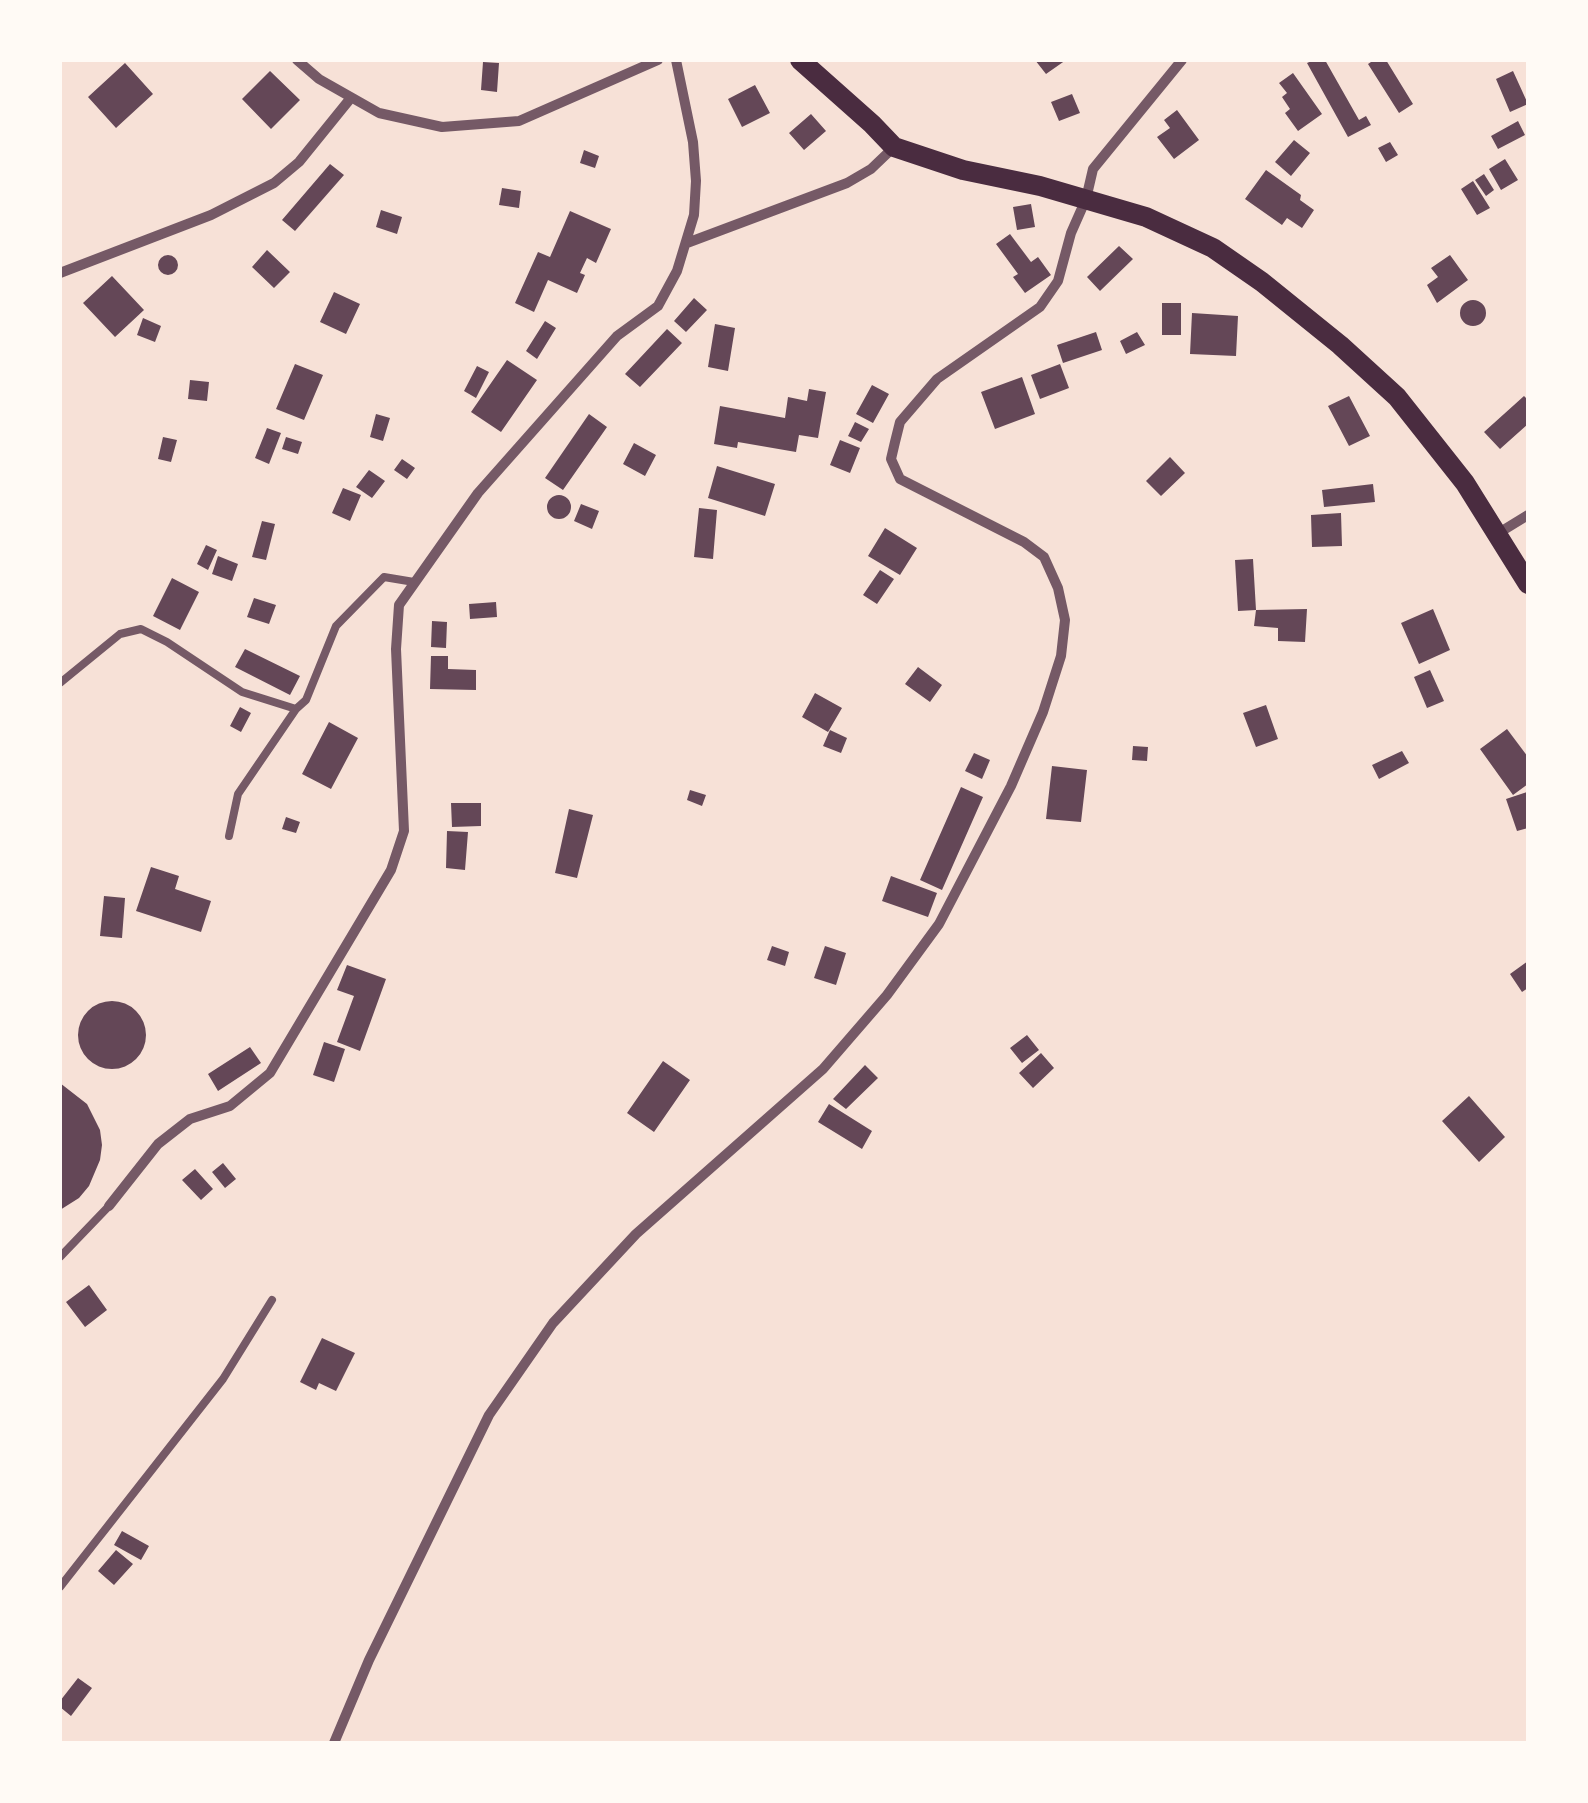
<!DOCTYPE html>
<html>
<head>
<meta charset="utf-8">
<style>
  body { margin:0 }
  #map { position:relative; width:1588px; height:1803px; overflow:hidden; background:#f7e1d7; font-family:"Zilla Slab",serif }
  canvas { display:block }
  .frame { position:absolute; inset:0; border:62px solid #fffaf5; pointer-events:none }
</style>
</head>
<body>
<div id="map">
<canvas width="1588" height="1803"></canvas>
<div class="frame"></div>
</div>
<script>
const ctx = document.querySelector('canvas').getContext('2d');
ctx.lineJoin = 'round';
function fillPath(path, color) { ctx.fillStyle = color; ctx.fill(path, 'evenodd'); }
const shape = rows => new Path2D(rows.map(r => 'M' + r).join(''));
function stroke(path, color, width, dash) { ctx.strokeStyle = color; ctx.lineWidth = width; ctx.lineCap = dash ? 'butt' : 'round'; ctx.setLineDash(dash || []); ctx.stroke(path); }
const building = shape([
  [1035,60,1066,60,1046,74],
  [1314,60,1325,60,1359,120,1366,116,1371,125,1348,137,1307,63],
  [1374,60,1386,60,1413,104,1399,113,1368,64],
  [483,62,499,63,497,92,481,90],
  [125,63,153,94,116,128,88,97],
  [270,71,300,100,271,129,242,99],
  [1513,71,1528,104,1510,112,1496,79],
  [1293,73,1322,114,1298,131,1285,113,1290,109,1282,97,1287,93,1279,83],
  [755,85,770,113,742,127,728,99],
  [1072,94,1080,113,1059,121,1051,102],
  [1177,110,1199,140,1174,159,1157,137,1170,128,1164,120],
  [811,114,826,131,804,150,789,133],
  [1518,121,1525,135,1498,149,1491,136],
  [1294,140,1310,153,1291,176,1275,162],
  [1390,142,1398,155,1386,162,1378,148],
  [584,150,599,156,595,168,580,163],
  [1505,159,1518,180,1501,190,1489,169],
  [330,164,344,175,295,231,282,220],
  [1266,170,1301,195,1300,200,1314,210,1302,228,1287,218,1282,225,1245,199],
  [1484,174,1494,190,1486,196,1475,180],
  [1473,181,1490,208,1477,215,1461,189],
  [502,188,521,191,519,208,499,205],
  [1031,204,1035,227,1017,230,1013,207],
  [381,210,402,217,397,234,376,227],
  [570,211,611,229,596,263,587,258,580,273,585,275,577,293,548,280,534,312,515,303,538,252,550,257],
  [1010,234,1031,262,1038,257,1051,275,1025,293,1013,277,1018,274,996,244],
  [1119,246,1133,259,1100,291,1087,277],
  [267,250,290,272,274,288,252,267],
  '158 265a10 10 0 1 1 20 0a10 10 0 1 1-20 0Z',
  [1450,255,1468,280,1437,303,1427,285,1438,277,1431,268],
  [112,276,144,310,115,337,83,303],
  [334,292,360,304,346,334,320,322],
  [694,298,707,310,686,332,674,321],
  '1460 313a13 13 0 1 1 26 0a13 13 0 1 1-26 0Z',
  [1162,303,1181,303,1181,335,1162,335],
  [1192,313,1238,316,1236,356,1190,354],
  [143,318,161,326,155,342,137,335],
  [545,321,556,328,537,359,526,351],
  [715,324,735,328,728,371,708,367],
  [667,329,682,343,640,387,625,374],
  [1096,332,1102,350,1063,363,1057,345],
  [1137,332,1145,345,1126,354,1120,341],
  [507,360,537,380,501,432,471,412],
  [295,364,323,375,304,420,276,409],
  [1060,364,1069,388,1040,399,1031,375],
  [477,366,489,372,476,398,464,391],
  [1022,377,1035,414,995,429,981,392],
  [190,380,209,382,207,401,188,399],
  [872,385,889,394,873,423,856,414],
  [809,389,826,392,818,438,799,435,796,452,738,442,737,448,714,444,720,406,785,418,788,397,807,401],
  [1349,396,1370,436,1349,446,1328,406],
  [1524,396,1528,400,1528,424,1500,449,1484,432],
  [376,414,390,418,383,441,370,437],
  [589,414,607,427,563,490,545,478],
  [855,422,869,429,861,442,848,436],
  [267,428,281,433,269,464,255,458],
  [163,437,177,440,171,462,158,459],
  [286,437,302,442,298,454,282,449],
  [840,440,860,448,850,473,830,465],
  [634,443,656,455,645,476,623,464],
  [1170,457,1185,473,1161,496,1146,481],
  [402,459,415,468,407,479,394,470],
  [717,466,775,484,765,516,708,498],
  [369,470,385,481,372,498,356,487],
  [1373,484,1375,502,1324,507,1322,490],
  [343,488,361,495,350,521,332,513],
  '547 507a12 12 0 1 1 24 0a12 12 0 1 1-24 0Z',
  [581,504,599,511,592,529,574,521],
  [699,508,717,510,713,559,694,557],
  [1341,513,1342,546,1312,547,1311,515],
  [262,521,275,524,266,560,252,557],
  [885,528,917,548,900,575,868,556],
  [206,545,217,550,208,570,197,564],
  [218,556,238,564,232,581,212,574],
  [1253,559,1256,610,1238,611,1235,560],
  [880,570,894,579,877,604,863,595],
  [172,578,199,592,180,630,153,616],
  [254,598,276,605,269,624,247,617],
  [496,602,497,617,470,619,469,604],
  [1307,609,1305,642,1278,641,1278,628,1254,626,1256,610],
  [1433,609,1450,650,1419,664,1401,623],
  [432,621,447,622,446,648,431,647],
  [245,649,300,676,290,695,235,667],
  [431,656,448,656,448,669,476,670,476,690,430,689],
  [918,667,942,685,930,702,905,684],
  [1430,670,1444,701,1427,708,1414,677],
  [815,693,842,708,828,732,802,717],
  [1266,705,1278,739,1256,747,1243,713],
  [240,707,251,713,241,732,230,726],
  [329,722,358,738,331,789,302,774],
  [1507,729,1528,757,1528,784,1513,795,1480,749],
  [830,730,847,738,841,753,823,746],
  [1133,746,1148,747,1147,761,1132,760],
  [1402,751,1409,763,1379,779,1372,765],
  [974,753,990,760,982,779,965,771],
  [1052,766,1087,770,1081,822,1046,819],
  [961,787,983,797,942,890,920,880],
  [690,790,706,795,702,806,687,800],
  [1527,792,1528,828,1517,831,1506,799],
  [451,803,481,803,481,826,452,827],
  [569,809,593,815,577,878,555,873],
  [286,817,300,822,296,833,282,829],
  [447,831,468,832,465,870,446,868],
  [151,867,179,876,175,889,211,901,201,932,136,911],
  [891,876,937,893,928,917,882,901],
  [104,896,125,898,122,938,100,936],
  [772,946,789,952,785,966,767,960],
  [825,946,846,953,836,985,814,978],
  [1528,961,1528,988,1522,992,1510,974],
  [347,965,386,979,360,1051,337,1042,354,996,337,990],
  '78 1035a34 34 0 1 1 68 0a34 34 0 1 1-68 0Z',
  [1027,1035,1039,1050,1022,1063,1010,1048],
  [324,1042,345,1049,334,1082,313,1075],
  [250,1047,261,1063,218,1091,208,1074],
  [1041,1053,1054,1068,1033,1088,1019,1073],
  [663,1061,690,1080,654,1132,627,1113],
  [865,1065,878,1078,846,1109,833,1099],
  [60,1083,87,1104,100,1130,102,1145,100,1160,89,1186,79,1198,60,1210],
  [1469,1096,1505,1137,1479,1162,1442,1121],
  [829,1104,872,1131,862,1149,818,1122],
  [223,1163,236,1179,225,1188,212,1172],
  [195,1169,213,1189,201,1200,182,1180],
  [89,1285,107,1310,85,1327,66,1302],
  [322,1338,355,1353,336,1391,319,1383,316,1390,300,1382],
  [122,1531,149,1546,141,1560,114,1545],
  [116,1550,133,1564,114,1585,98,1571],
  [78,1678,92,1688,71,1716,60,1707,60,1701]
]);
const service = shape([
  [60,683,120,634,141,629,167,642,242,692,296,709,306,700,336,626,384,577,414,582],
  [229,836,238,794,296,709],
  [60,1257,109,1206],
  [60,1587,223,1379,272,1300]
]);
const minor = shape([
  [297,60,319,79,379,113,442,127,519,121,658,60],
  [687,243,847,183,871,169,894,147],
  [60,273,211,215,274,183,299,162,350,99],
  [1497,534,1528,515],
  [109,1206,158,1144,190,1119,230,1106,270,1073,391,870,404,831,396,649,399,605,478,493,617,336,658,306,677,271,694,215,696,181,693,142,676,60],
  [334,1743,369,1660,489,1415,553,1323,636,1234,823,1069,887,995,939,924,1011,786,1043,712,1061,656,1065,620,1058,588,1044,557,1024,542,900,479,891,459,895,442,900,422,937,379,1040,307,1058,281,1071,233,1086,199,1093,169,1182,60]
]);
const secondary = shape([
  [800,60,872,124,894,147,963,170,1040,186,1146,217,1213,248,1262,282,1340,345,1397,397,1465,483,1528,584]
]);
fillPath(building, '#644757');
stroke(service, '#755966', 8);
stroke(minor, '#755966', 10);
stroke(secondary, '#4a2c40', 20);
</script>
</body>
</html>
